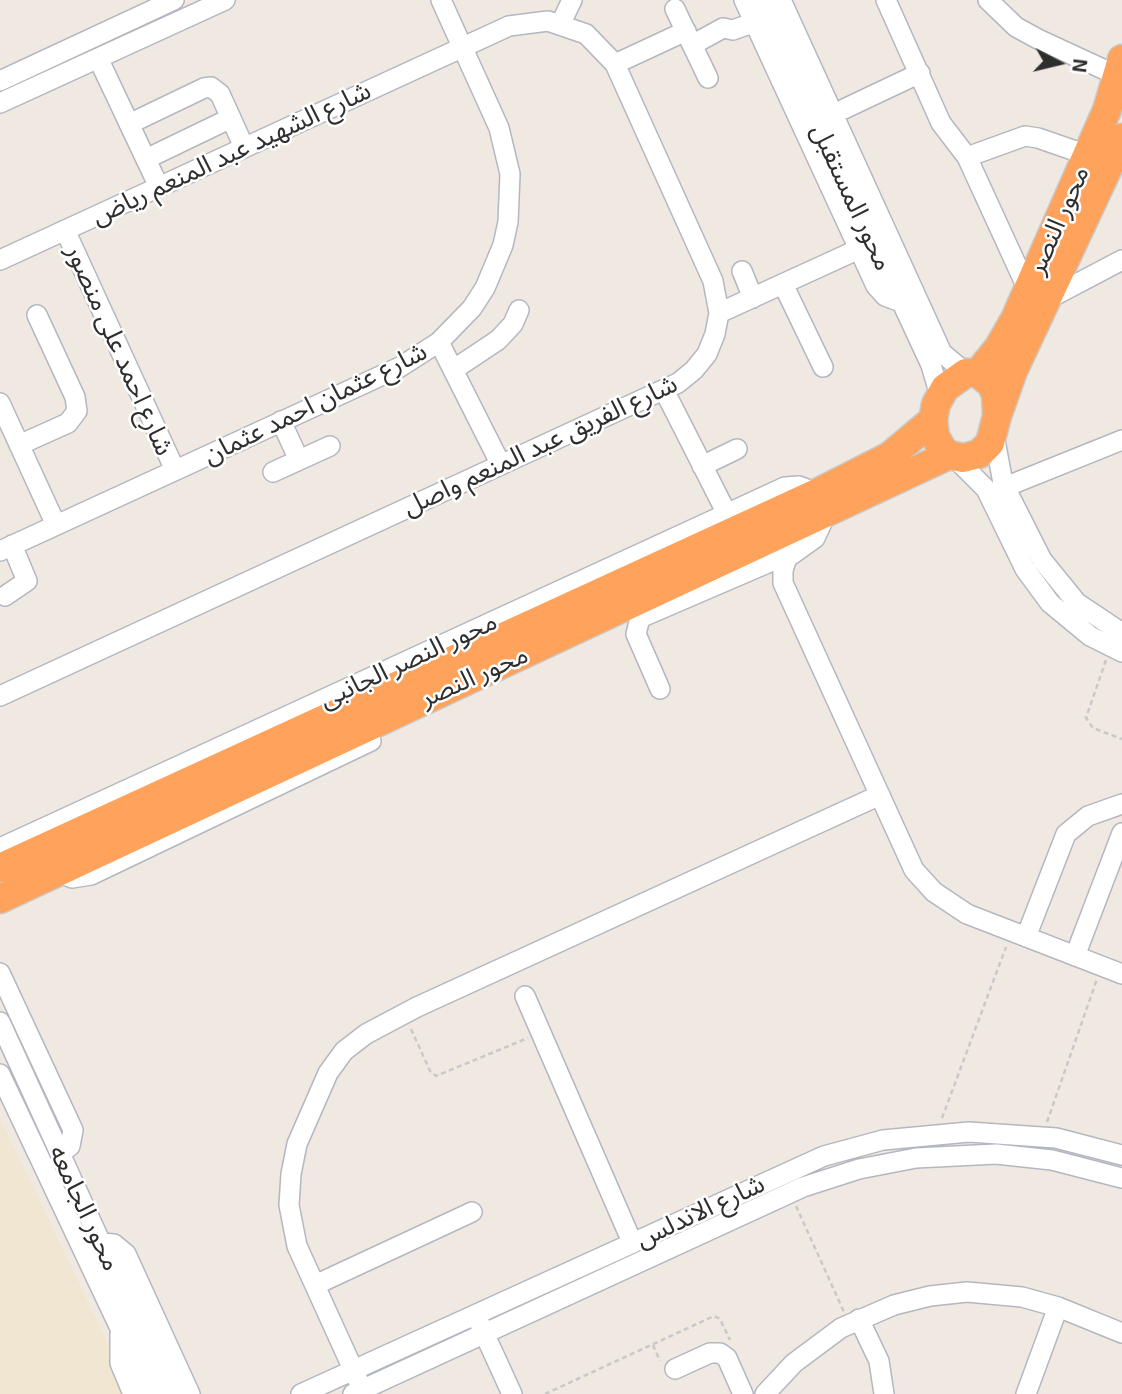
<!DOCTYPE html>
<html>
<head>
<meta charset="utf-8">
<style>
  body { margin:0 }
  #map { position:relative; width:1122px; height:1394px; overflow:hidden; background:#efe9e1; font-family:"Exo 2",sans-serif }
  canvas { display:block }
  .north { position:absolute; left:1024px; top:28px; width:70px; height:70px; -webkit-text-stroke:5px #fff; paint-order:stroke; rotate:97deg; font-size:19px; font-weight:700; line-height:28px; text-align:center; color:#2e2e2e }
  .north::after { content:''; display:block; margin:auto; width:24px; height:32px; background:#2e2e2e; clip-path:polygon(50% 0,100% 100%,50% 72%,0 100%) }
</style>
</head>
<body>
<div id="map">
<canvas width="1122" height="1394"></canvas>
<div class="north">N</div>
</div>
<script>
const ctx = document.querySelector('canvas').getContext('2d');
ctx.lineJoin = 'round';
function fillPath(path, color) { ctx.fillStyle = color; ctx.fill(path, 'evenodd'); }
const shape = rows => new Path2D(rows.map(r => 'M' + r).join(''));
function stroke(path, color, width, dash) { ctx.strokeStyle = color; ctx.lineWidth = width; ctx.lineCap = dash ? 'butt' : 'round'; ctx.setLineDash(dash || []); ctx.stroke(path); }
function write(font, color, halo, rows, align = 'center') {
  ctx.font = font + ' "Exo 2","Noto Sans Arabic",sans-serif'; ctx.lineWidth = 5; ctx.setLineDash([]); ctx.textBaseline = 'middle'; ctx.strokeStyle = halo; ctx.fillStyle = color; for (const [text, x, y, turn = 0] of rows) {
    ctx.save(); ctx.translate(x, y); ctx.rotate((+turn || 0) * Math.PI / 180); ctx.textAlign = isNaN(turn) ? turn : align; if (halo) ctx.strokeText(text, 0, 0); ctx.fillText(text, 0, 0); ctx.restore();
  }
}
const education = shape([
  [0,1118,132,1394,0,1394]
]);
const path = shape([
  [1106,660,1086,718,1093,728,1122,739],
  [411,1029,430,1071,436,1076,528,1038],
  [942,1118,1006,947],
  [1047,1122,1097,979],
  [796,1206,844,1312],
  [653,1345,660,1361],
  [545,1394,714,1316,720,1319,730,1340]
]);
const minor = shape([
  [744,0,876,286,885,296,901,302],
  [761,0,931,365,940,396],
  [781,0,942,353,966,373],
  [886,0,941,123,967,157,1028,290],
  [988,0,1016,27,1038,39,1118,76],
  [675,9,708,78],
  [561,23,572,0],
  [692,45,723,28,733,30,755,22],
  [98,58,159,187],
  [615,64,686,31],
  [0,81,174,0],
  [0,103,225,0],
  [844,109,920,73],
  [129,124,204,88,211,87,220,94,244,147],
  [967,157,1025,136,1038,138,1087,155],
  [146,159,231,118],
  [65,230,175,470],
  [0,260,509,26,548,21,586,34,615,64,713,281,719,313,715,334,707,354,694,370,678,383,0,696],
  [742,271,753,298],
  [783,284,823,367],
  [1046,300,1122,260],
  [719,313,859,249],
  [439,342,501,465],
  [453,370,498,340,513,324,519,310],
  [664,390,727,514],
  [0,403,56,525],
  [281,421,299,460],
  [994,435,1003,483,1042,560,1077,603,1122,633],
  [19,445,68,423,77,411,75,397,37,315],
  [955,458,986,489,1025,569,1050,603,1090,636,1122,652],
  [702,466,737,449],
  [273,472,330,446],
  [1005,487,1122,440],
  [826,514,815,538,787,558,783,570,783,583,914,870,934,892,967,914,1122,974],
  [0,551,400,367,439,342,472,308,485,288,503,245,508,222,510,174,499,128,441,0],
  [5,596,27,581,12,545],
  [660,689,636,634,640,618,791,553],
  [0,848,785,487,799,486,817,493],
  [58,872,72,878,91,875,371,741],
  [1026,937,1066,834,1088,816,1122,804],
  [1075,956,1122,833],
  [0,973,73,1130,70,1146,60,1154],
  [525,996,632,1242],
  [0,1022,170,1394],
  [0,1074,151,1394],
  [101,1243,114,1244,126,1254,190,1394],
  [315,1285,472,1212],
  [859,1319,879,1361,884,1394],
  [480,1324,512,1394],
  [120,1334,120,1363,133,1394],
  [675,1369,710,1353,720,1353,727,1358,743,1394],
  [362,1389,297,1246,289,1205,291,1174,297,1144,328,1073,344,1051,366,1034,417,1007,880,795],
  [301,1394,824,1156,883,1140,969,1132,1056,1138,1122,1155],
  [353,1394,803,1187,859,1169,916,1158,996,1154,1052,1160,1122,1178],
  [765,1394,794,1363,841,1328,894,1305,930,1296,967,1292,1022,1297,1058,1307,1122,1333],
  [1026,1394,1058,1307]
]);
const highway = shape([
  [966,373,978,373,991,384,996,394,997,416,990,443,979,454,963,458,949,455,942,449,935,436,933,420,936,404,945,388,966,373],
  [978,373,999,347,1015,319,1107,110,1122,59],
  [997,416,1013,371,1122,138],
  [0,868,817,493,890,456,933,420],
  [0,899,949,455]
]);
const streetNames = [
  ["شارع الشهيد عبد المنعم رياض",231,153,-25],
  ["محور المستقبل",852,197,65],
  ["محور النصر",1058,220,-66],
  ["شارع احمد على منصور",120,350,66],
  ["شارع عثمان احمد عثمان",315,403,-26],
  ["شارع الفريق عبد المنعم واصل",540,445,-25],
  ["محور النصر الجانبى",408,660,-25],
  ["محور النصر",474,676,-24],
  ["محور الجامعه",85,1208,65],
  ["شارع الاندلس",700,1211,-25]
];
fillPath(education, '#f0e6d1');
stroke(minor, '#b4b7c1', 22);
stroke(highway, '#c9c9c9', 31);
stroke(path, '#c9c9c9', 2.5, [5, 3.5]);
stroke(minor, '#fff', 19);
stroke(highway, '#ffa35c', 28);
write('26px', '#2e2e2e', '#fff', streetNames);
</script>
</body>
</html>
